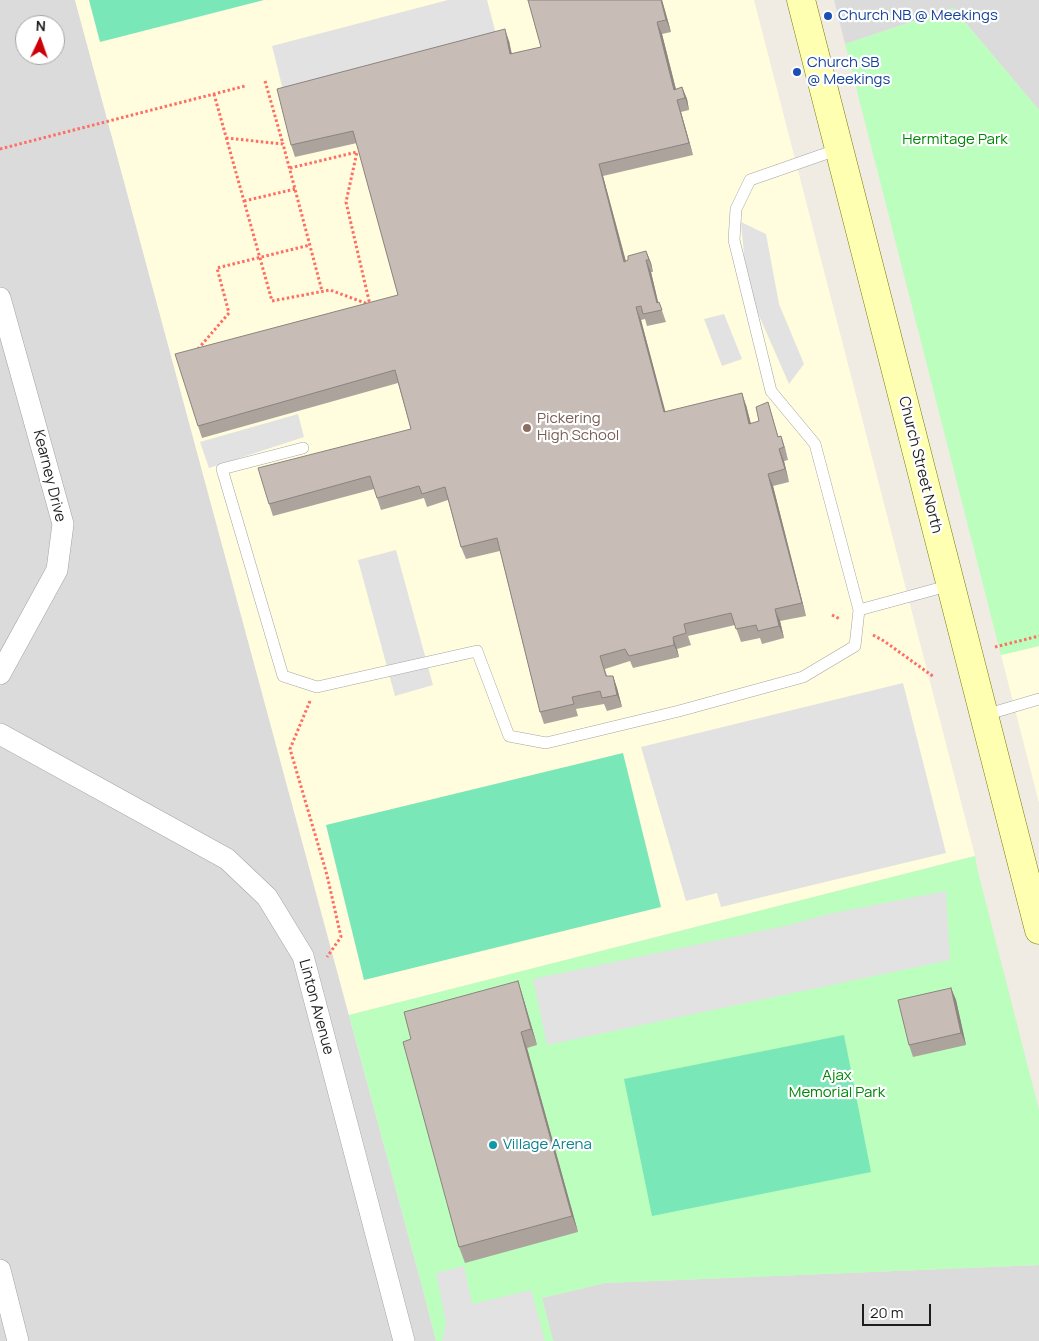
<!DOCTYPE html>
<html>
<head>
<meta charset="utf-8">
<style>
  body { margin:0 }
  #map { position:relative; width:1039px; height:1341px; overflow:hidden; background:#f0ebe3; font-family:Manrope,sans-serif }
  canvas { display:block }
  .north { position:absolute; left:15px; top:15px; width:50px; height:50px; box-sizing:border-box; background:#fff; border:1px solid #a5a5a5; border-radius:50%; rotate:3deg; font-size:14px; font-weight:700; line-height:20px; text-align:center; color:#1e1e1e }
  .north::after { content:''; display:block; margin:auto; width:18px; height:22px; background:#cc000a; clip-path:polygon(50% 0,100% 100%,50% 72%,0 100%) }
  .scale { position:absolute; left:862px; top:1304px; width:69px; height:22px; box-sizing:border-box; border:2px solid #1e1e1e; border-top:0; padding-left:6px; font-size:15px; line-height:18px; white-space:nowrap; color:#1e1e1e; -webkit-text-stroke:4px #fff; paint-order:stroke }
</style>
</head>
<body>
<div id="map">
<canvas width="1039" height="1341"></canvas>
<div class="north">N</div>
<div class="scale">20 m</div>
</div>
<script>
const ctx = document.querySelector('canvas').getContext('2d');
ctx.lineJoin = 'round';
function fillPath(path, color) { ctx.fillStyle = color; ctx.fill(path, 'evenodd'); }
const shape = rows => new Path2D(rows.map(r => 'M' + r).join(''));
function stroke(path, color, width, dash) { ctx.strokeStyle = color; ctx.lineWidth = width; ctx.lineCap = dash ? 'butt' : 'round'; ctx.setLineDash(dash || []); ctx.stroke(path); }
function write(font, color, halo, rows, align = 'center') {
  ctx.font = font + ' Manrope,sans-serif'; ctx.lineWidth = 4.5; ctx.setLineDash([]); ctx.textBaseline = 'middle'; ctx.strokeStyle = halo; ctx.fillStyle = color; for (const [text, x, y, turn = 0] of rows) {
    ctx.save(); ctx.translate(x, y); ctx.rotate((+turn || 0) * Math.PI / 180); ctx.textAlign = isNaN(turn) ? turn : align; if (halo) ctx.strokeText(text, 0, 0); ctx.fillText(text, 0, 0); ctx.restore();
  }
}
const residential = shape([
  [0,0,75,0,423,1290,436,1341,0,1341],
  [25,25,55,25,55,55,25,55],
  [834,0,1039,0,1039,110,953,8,845,44],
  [1039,1265,1039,1341,553,1341,542,1298,605,1283]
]);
const education = shape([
  [75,0,754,0,975,856,349,1015],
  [1039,646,1039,803,1001,655]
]);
const park = shape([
  [953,8,1039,110,1039,646,1001,655,845,44],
  [975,856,978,872,1039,1110,1039,1265,605,1283,542,1298,553,1341,436,1341,423,1290,349,1015]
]);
const pitch = shape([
  [89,0,264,0,100,42],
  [623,753,661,907,364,980,326,825],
  [844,1035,871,1172,652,1216,624,1079]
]);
const parking = shape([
  [448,0,487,0,497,38,284,94,272,46],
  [741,222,766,234,779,304,804,364,789,384,757,311,745,265],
  [724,314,742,359,722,366,704,319],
  [298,414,304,437,209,468,200,442],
  [396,550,433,685,395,696,358,560],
  [903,683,946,853,721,907,717,893,686,901,641,747],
  [946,891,950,960,547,1045,533,979,789,925,828,914],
  [464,1266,472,1304,531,1290,545,1341,442,1341,446,1323,436,1273]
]);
const path = shape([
  [265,81,283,144],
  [214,94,272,301,330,290,368,304],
  [226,138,283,144,322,291],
  [0,149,245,86],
  [290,168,357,152,346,202,370,305],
  [244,201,295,189],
  [198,349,229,313,217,268,310,245],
  [832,615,840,619],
  [873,635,884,641,934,677],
  [995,647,1039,636],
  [310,701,290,749,327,875,341,937,327,957]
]);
const lane = shape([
  [839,149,750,180,736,209,734,240,771,391,815,444,859,610,951,585],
  [303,448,222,469,283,676,317,687,477,651,509,736,546,743,679,711,803,677,855,646,859,610],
  [985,715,1039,699]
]);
const street = shape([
  [0,298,63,524,57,570,0,674],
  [0,734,227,859,267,897,303,956,404,1341],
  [0,1270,18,1341]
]);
const secondary = shape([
  [801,0,1039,930]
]);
const wall = shape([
  [528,0,662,0,671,32,662,34,676,89,682,87,687,99,689,110,681,112,693,155,603,176,626,261,646,251,651,263,653,272,651,272,658,302,659,302,666,322,647,326,645,319,641,320,665,412,746,405,751,424,759,421,768,402,778,436,781,436,788,460,784,461,789,482,773,486,806,616,780,621,784,638,762,644,760,638,741,642,735,625,688,636,691,645,677,649,679,657,633,668,630,661,605,669,607,676,613,676,617,688,622,707,607,711,604,704,576,709,578,716,544,724,540,712,500,551,466,559,461,547,448,500,427,507,424,498,381,510,374,489,273,516,269,504,411,429,398,383,202,438,198,426,398,295,357,143,295,157,291,145,509,41,512,54,541,47],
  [518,981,523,997,537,1045,527,1048,578,1232,465,1263,459,1247],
  [951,988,956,1000,966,1045,913,1057,909,1045]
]);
const shadedWall = shape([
  [661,0,662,0,671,32,666,20],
  [657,22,662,34,679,102,674,90],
  [505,29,509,41,514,67,510,54],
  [682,87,687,99,689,110,685,98],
  [677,100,681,112,693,155,689,143],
  [599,164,603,176,629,274,624,262],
  [646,251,651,263,653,272],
  [646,260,651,272,660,310,657,303],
  [636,307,641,320,669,425,664,412],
  [742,393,746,405,754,436,749,424],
  [781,436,785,448,788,460,784,447],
  [779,449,784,461,789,482,785,469],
  [768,474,773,486,806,616,802,603],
  [775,609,780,621,784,638,779,626],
  [673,637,677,649,679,657,674,645],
  [613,676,617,688,622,707,617,695],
  [518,981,523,997,537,1045,531,1029],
  [951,988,956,1000,966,1045,961,1033],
  [521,1032,527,1048,578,1232,572,1216]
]);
const building = shape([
  [528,0,661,0,666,20,657,22,674,90,682,87,685,98,677,100,689,143,599,164,624,262,628,260,628,256,646,251,649,260,646,260,657,303,659,302,662,310,643,314,641,306,636,307,664,412,742,393,749,424,759,421,756,407,768,402,778,437,781,436,784,447,779,449,785,469,768,474,802,603,775,609,779,626,758,631,756,625,736,629,731,613,684,624,686,633,673,637,674,645,629,656,625,649,600,656,606,676,613,676,617,695,602,698,600,691,572,697,574,704,540,712,497,538,461,547,445,487,422,494,419,486,377,498,370,476,269,504,258,468,411,429,395,370,198,426,175,354,398,295,353,131,291,145,277,89,505,29,510,54,541,47,528,0],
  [518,981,531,1029,521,1032,572,1216,459,1247,403,1042,411,1039,404,1012,518,981],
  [951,988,961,1033,909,1045,898,1000,951,988]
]);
const markers = [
  [828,16,5,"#1a4fb4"],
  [797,72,5,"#1a4fb4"],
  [527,428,5,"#8d6e63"],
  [493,1145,5,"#0f9aa8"]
];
const transitNames = [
  ["Church NB @ Meekings",838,16],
  ["Church SB",807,63],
  ["@ Meekings",807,80]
];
const parkNames = [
  ["Hermitage Park",955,140],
  ["Ajax",837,1076],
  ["Memorial Park",837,1093]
];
const educationNames = [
  ["Pickering",537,419],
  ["High School",537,436]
];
const streetNames = [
  ["Church Street North",920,465,76],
  ["Kearney Drive",49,476,76],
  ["Linton Avenue",316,1007,75]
];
const cultureNames = [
  ["Village Arena",503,1145]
];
fillPath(residential, '#dcdbdb');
fillPath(education, '#fffddd');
fillPath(park, '#bbfebd');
fillPath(pitch, '#79e7b7');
fillPath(parking, '#e2e2e2');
stroke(lane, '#a5a5a5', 12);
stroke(street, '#a5a5a5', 22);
stroke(secondary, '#727a00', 29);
stroke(path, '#ff6d65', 3, [2.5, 2.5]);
stroke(lane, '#fff', 11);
stroke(street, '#fff', 21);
stroke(secondary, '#ffffb2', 28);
fillPath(wall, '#aca39d');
fillPath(shadedWall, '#8c847f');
fillPath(building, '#c8bdb6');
stroke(building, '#8c847f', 1);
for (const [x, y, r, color] of markers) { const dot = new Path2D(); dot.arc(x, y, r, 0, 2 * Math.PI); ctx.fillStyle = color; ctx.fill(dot); stroke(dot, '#fff', 2); }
write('15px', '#164399', '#fff', transitNames, 'left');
write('15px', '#018706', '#fff', parkNames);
write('15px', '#785e54', '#fff', educationNames, 'left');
write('15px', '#1e1e1e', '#fff', streetNames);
write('15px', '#0d838f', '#fff', cultureNames, 'left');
</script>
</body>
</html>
